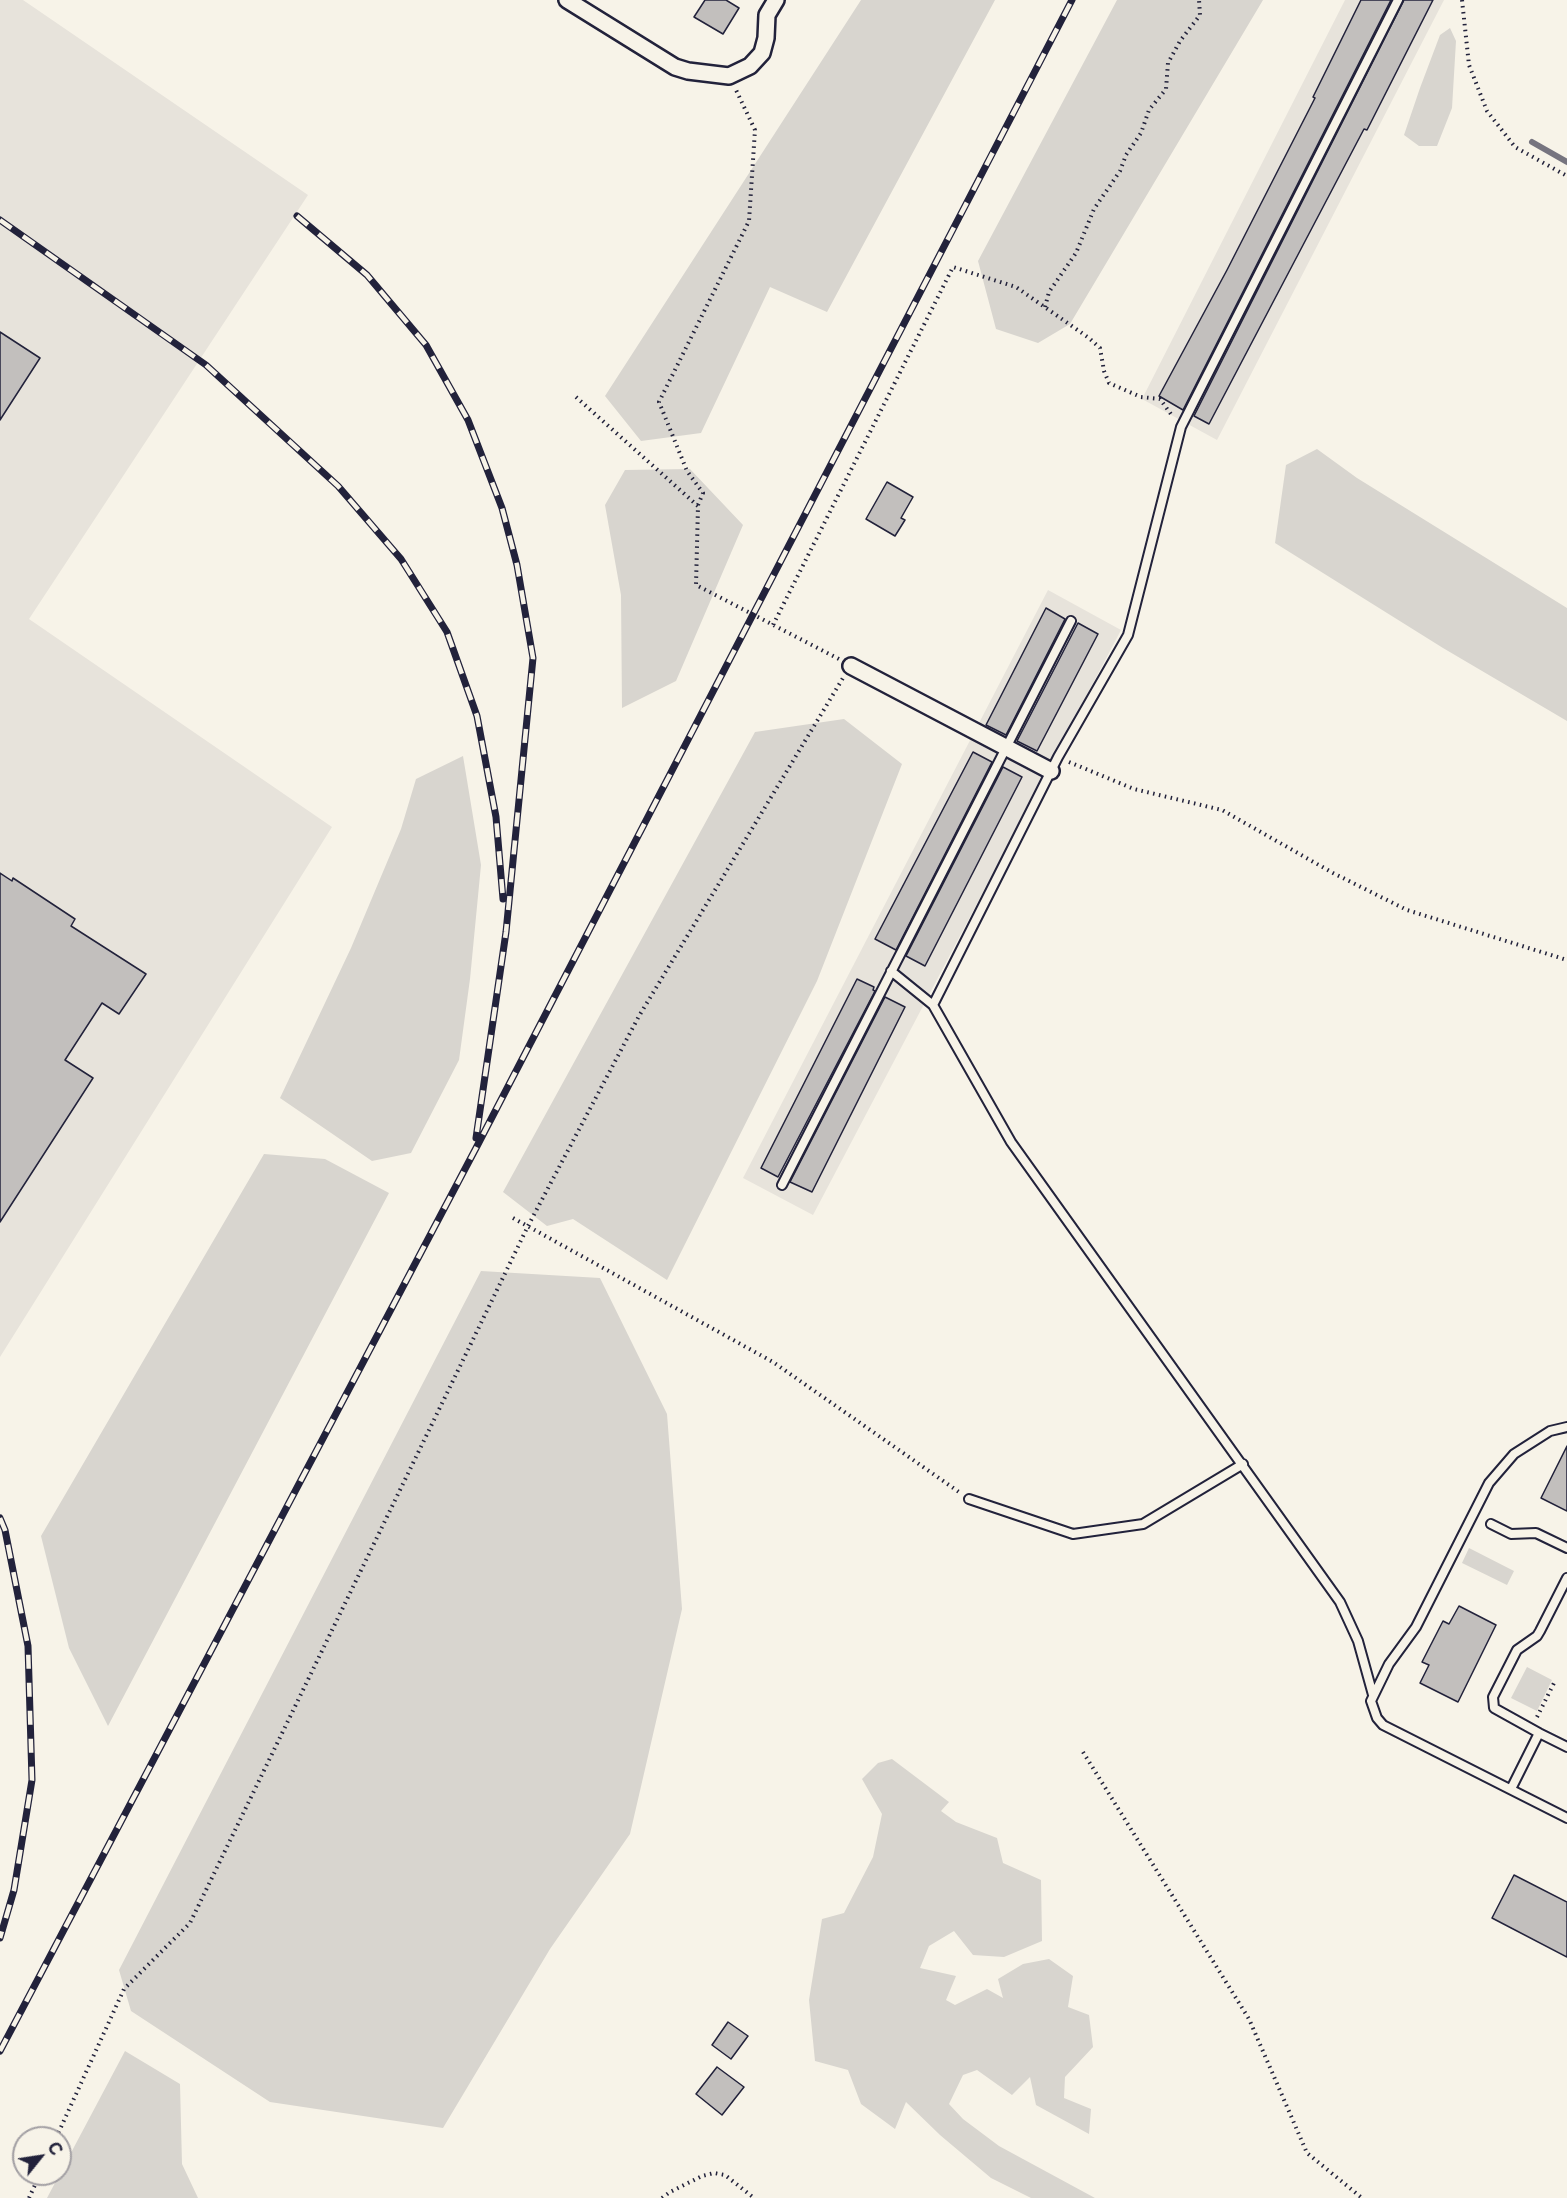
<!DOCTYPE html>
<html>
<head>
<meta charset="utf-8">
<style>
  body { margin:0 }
  #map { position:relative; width:1567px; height:2198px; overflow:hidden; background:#f7f3e8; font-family:"Playpen Sans",sans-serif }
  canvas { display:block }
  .north { position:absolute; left:12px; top:2126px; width:60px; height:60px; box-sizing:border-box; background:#f7f3e8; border:2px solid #a29fa3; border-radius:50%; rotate:60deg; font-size:16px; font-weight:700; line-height:24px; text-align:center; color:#22223b }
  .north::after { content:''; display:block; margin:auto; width:21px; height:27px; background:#22223b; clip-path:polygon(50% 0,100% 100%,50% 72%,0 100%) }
</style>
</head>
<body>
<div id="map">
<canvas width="1567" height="2198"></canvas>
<div class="north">С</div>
</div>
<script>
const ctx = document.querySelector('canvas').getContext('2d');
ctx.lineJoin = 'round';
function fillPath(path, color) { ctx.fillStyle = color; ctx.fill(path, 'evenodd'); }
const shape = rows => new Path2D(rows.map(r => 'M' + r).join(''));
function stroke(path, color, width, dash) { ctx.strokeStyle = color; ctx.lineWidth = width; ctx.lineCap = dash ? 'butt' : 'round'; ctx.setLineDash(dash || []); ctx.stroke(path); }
const built = shape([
  [0,0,23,0,308,195,29,619,332,827,0,1357],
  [1345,0,1444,0,1217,440,1142,399],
  [1048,590,1121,630,813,1215,743,1178]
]);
const green = shape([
  [861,0,995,0,827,312,770,287,701,433,641,441,605,396],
  [1117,0,1263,0,1070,324,1038,343,996,329,978,261],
  [1450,28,1456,41,1452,108,1437,146,1419,146,1404,135,1420,88,1440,35],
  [1317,449,1357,478,1567,608,1567,721,1443,648,1275,543,1286,465],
  [690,469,743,525,676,681,622,708,621,595,605,505,625,470],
  [844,719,902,764,817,981,667,1280,573,1219,547,1226,503,1192,755,732],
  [463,756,481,865,470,979,459,1060,411,1153,372,1161,280,1098,351,948,401,829,416,779],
  [264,1154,325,1159,389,1193,108,1726,69,1648,41,1536],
  [481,1271,600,1278,667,1414,682,1609,630,1834,550,1949,443,2128,270,2102,131,2011,119,1970],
  [1469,1548,1514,1571,1507,1585,1462,1563],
  [1527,1667,1552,1680,1537,1711,1511,1698],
  [892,1759,949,1802,941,1811,956,1822,997,1838,1003,1863,1041,1880,1042,1941,1004,1957,973,1955,954,1931,929,1946,920,1968,956,1976,946,2000,955,2005,987,1989,1003,1998,998,1979,1023,1964,1049,1959,1073,1976,1068,2007,1089,2015,1093,2047,1065,2077,1064,2098,1091,2109,1089,2134,1036,2105,1030,2077,1012,2095,977,2070,963,2075,949,2104,963,2119,999,2146,1095,2198,1031,2198,991,2178,940,2135,906,2102,895,2129,861,2104,848,2070,815,2061,809,2000,822,1919,844,1913,873,1857,882,1814,862,1779,878,1763],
  [125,2051,180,2084,182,2164,198,2198,47,2198]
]);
const stream = shape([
  [1532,142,1567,162]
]);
const building = shape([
  [705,0,726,0,739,8,723,34,694,17,705,0],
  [1361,0,1391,0,1183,410,1159,396,1227,270,1315,98,1313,97,1361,0],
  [1404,0,1433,0,1367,130,1364,129,1209,424,1194,416,1404,0],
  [0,332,40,358,0,420,0,332],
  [887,482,913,497,901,518,905,520,895,536,866,519,887,482],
  [1046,608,1065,619,1006,735,986,725,1046,608],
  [1078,623,1098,634,1037,751,1017,741,1078,623],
  [973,752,992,762,896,950,875,939,973,752],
  [1003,767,1022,777,925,966,906,956,1003,767],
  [0,873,12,881,13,878,75,919,71,926,146,974,119,1014,102,1003,65,1060,93,1078,0,1222,0,873],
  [857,979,874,987,873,990,875,991,778,1177,761,1168,857,979],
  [885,997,905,1007,812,1192,790,1182,885,997],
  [1567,1446,1567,1511,1541,1498,1567,1446],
  [1459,1606,1496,1625,1458,1702,1420,1683,1429,1665,1422,1662,1443,1621,1449,1624,1459,1606],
  [1514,1875,1567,1902,1567,1957,1492,1918,1514,1875],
  [728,2022,748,2036,731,2059,712,2045,728,2022],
  [717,2067,744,2087,722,2115,696,2094,717,2067]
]);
const path = shape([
  [1462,0,1469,65,1487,111,1515,147,1567,176],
  [1045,307,1049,292,1076,253,1094,209,1120,171,1126,155,1141,133,1149,110,1166,89,1168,63,1180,41,1200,15,1199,0],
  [576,397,698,506,696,585,839,659],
  [698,505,703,493,687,471,659,402,749,221,755,130,736,90],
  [773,625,953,267,1016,287,1089,338,1100,348,1104,371,1109,383,1141,397,1160,399,1173,417],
  [1069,762,1134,789,1222,810,1333,873,1407,910,1567,960],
  [513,1218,773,1362,959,1492],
  [1537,1717,1555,1681],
  [1083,1752,1249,2019,1307,2153,1362,2198],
  [56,2138,124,1989,190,1923,528,1226,639,1016,843,678],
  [29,2198,40,2174],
  [662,2198,670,2192,702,2176,714,2173,725,2175,754,2198]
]);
const service = shape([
  [891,971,933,1005],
  [782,1185,1071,621],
  [1567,1427,1550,1431,1514,1454,1489,1483,1416,1627,1389,1664,1371,1701,1377,1718,1383,1725,1567,1818],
  [969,1499,1073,1534,1143,1524,1243,1464],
  [1491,1524,1511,1534,1536,1533,1567,1548],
  [1373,1695,1358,1641,1340,1602,1011,1142,933,1005,1058,757,1128,635,1181,427,1398,0],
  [1539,1733,1567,1747],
  [1511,1789,1539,1733,1494,1708,1493,1697,1517,1650,1537,1636,1540,1631,1567,1578]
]);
const minor = shape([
  [567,0,675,67,688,71,729,76,750,66,762,53,766,38,767,15,776,0],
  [851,666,1051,771]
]);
const rail = shape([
  [297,216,367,275,426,345,468,420,502,508,517,565,533,658,506,932,476,1138],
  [0,220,206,365,338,486,401,559,447,632,477,716,496,817,503,899],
  [0,1518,5,1530,28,1646,32,1780,14,1890,0,1938],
  [0,2051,475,1150,1072,0]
]);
fillPath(built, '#e7e3db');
fillPath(green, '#d8d5cf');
stroke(stream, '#76747f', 6);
fillPath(building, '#c2bfbd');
stroke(building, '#22223b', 1.5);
stroke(service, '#22223b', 12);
stroke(minor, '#22223b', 20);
stroke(path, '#22223b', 4, [1.5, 4.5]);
stroke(service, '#f7f3e8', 8);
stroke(minor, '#f7f3e8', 15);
stroke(rail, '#22223b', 7);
stroke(rail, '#f7f3e8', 4.5, [14]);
</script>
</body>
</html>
